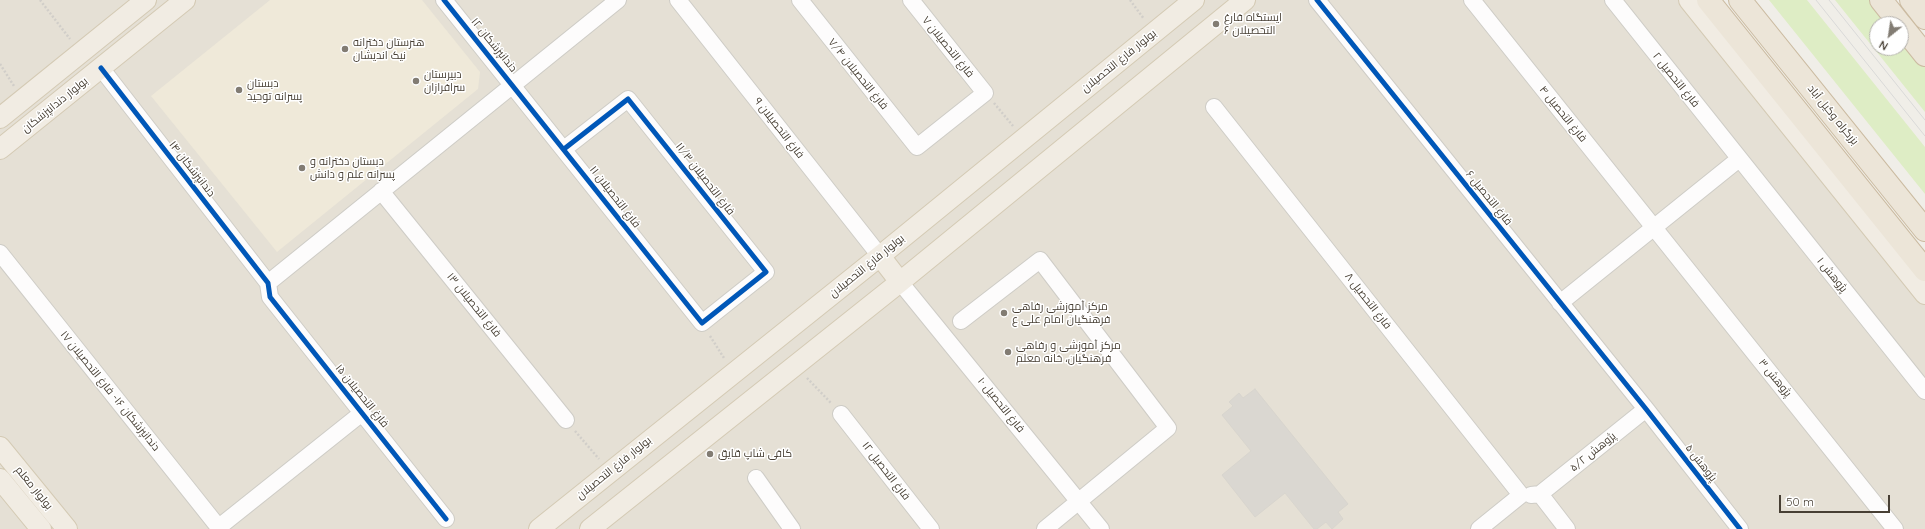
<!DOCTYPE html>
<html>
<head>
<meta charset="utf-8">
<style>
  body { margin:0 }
  #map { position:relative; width:1925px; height:529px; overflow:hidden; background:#f0eee8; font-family:Quicksand,sans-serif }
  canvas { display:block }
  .north { position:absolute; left:1869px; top:16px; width:40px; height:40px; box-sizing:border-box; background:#fff; border:1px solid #b5b2ae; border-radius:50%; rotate:210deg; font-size:11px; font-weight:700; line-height:16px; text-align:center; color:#473f34 }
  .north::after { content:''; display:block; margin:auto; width:14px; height:18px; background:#827c73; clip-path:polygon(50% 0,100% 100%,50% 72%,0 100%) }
  .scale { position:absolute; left:1779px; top:495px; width:111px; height:18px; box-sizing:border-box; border:2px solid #473f34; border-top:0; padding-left:5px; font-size:12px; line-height:14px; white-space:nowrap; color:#473f34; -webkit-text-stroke:3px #fff; paint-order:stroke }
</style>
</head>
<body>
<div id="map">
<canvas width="1925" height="529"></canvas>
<div class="north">N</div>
<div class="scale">50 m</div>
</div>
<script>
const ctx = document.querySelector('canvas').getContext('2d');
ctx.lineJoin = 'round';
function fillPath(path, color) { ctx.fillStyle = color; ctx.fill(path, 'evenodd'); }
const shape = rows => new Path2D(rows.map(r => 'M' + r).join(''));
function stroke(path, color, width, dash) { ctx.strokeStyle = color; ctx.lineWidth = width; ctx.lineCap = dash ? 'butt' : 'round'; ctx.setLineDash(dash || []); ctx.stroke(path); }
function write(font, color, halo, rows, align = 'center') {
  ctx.font = font + ' Quicksand,Cairo,sans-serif'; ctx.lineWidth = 3; ctx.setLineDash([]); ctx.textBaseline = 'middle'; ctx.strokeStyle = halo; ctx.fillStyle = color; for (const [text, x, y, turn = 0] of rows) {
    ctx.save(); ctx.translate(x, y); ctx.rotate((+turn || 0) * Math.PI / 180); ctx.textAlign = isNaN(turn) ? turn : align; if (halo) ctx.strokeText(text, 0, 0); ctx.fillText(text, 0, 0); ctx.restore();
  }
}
const residential = shape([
  [0,0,1709,0,1925,267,1925,529,0,529]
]);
const education = shape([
  [270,0,422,0,480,72,478,89,277,252,151,96]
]);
const green = shape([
  [1769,0,1807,0,1925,147,1925,194],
  [1835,0,1873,0,1892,24,1877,24,1877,48,1901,48,1901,35,1925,64,1925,112]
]);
const building = shape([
  [1255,389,1348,504,1338,512,1343,519,1332,529,1326,522,1317,529,1314,529,1285,493,1255,517,1222,475,1251,451,1222,415,1233,406,1229,402,1239,393,1243,398,1255,389]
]);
const path = shape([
  [40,0,70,39],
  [1130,0,1144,19],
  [0,64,14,86],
  [994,103,1013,126],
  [710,336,724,358],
  [807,378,831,403],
  [575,431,599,459]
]);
const minor = shape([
  [444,0,702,323,766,272,628,99,564,149],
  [678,0,880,256],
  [800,0,917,147,985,93,911,0],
  [1317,0,1646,409,1740,529],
  [1472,0,1895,529],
  [1613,0,1925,391],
  [101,68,268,283,270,297,446,519],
  [1214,107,1521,495],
  [381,191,566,420],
  [0,253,220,529],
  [900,282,1101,529],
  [268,283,618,0],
  [1560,303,1739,159],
  [961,321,1040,260,1168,428,1045,529],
  [841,414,931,529],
  [756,478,792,529],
  [1540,494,1646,409],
  [1531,495,1540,494,1567,529],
  [219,527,362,413],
  [1479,529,1521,495]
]);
const major = shape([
  [1689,0,1925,294],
  [0,118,146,0],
  [0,149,185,0],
  [880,256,900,282],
  [0,447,67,529],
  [0,479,41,529],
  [539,529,880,256,1194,0],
  [590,529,900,282,1245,0]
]);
const highway = shape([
  [1708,0,1925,270],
  [1740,0,1925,230],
  [1881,0,1900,24],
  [1911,0,1925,18],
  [1901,25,1925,55]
]);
const tram = shape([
  [1816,0,1925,136],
  [1829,0,1925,120]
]);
const cycleway = shape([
  [444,0,702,323,766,272,628,99,564,149],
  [1317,0,1646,409,1740,529],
  [101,68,268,283,270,297,446,519]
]);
const markers = [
  [1216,24,4,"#827c73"],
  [345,49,4,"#827c73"],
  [416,81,4,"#827c73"],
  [239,90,4,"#827c73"],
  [302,168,4,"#827c73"],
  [1004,313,4,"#827c73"],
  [1008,352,4,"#827c73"],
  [710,454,4,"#827c73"]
];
const poiNames = [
  ["ایستگاه فارغ",1224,18],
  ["التحصیلان ۶",1224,31],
  ["هنرستان دخترانه",353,43],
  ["نیک اندیشان",353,56],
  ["دبیرستان",424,75],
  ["سرافرازان",424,88],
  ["دبستان",247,84],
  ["پسرانه توحید",247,97],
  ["دبستان دخترانه و",310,162],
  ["پسرانه علم و دانش",310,175],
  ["مرکز آموزشی رفاهی",1012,307],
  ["فرهنگیان امام علی ع",1012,320],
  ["مرکز آموزشی و رفاهی",1016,346],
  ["فرهنگیان، خانه معلم",1016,359],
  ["کافی شاپ قایق",718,454]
];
const streetNames = [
  ["دندانپزشکان ۱۲",494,45,51],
  ["فارغ التحصیلان ۷",948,47,51],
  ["بولوار فارغ التحصیلان",1119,61,-39],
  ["فارغ التحصیلان ۷/۴",858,74,51],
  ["فارغ التحصیل ۲",1676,80,51],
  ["بولوار دندانپزشکان",55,105,-39],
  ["فارغ التحصیل ۴",1563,114,51],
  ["بزرگراه وکیل آباد",1833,115,51],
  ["فارغ التحصیلان ۹",779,128,52],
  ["دندانپزشکان ۱۴",192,169,52],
  ["فارغ التحصیلان ۱۱/۳",705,179,52],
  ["فارغ التحصیلان ۱۱",615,197,52],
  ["فارغ التحصیل ۶",1489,198,51],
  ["بولوار فارغ التحصیلان",867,266,-39],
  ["پژوهش ۱",1832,275,51],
  ["فارغ التحصیل ۸",1368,301,52],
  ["فارغ التحصیلان ۱۳",474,305,51],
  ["پژوهش ۳",1775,378,51],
  ["دندانپزشکان ۱۶- فارغ التحصیلان ۱۷",110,391,51],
  ["فارغ التحصیلان ۱۵",362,396,51],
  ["فارغ التحصیل ۱۰",1001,405,51],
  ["پژوهش ۵/۲",1593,452,-39],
  ["پژوهش ۵",1701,463,52],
  ["بولوار فارغ التحصیلان",614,468,-39],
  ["فارغ التحصیل ۱۲",886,471,52],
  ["بولوار معلم",34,488,51]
];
fillPath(residential, '#e5e0d5');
fillPath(education, '#efe9d9');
fillPath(green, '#deedc5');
fillPath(building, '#dad7d1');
stroke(building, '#d8d5ce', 1);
stroke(minor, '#ceccc6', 18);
stroke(major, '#d4cab4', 22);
stroke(highway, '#cbbba1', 24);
stroke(path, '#d1cec9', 2.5, [2, 2]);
stroke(minor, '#fdfcfc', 16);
stroke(major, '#f1ece3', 20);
stroke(highway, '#ece5d8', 22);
stroke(tram, '#d9d9d8', 1);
stroke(cycleway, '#0057b8', 5);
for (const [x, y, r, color] of markers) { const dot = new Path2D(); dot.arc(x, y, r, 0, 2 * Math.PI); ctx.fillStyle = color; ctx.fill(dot); stroke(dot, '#fff', 1.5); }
write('11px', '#473f34', '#fff', poiNames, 'left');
write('11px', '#473f34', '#fff', streetNames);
</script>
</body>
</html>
